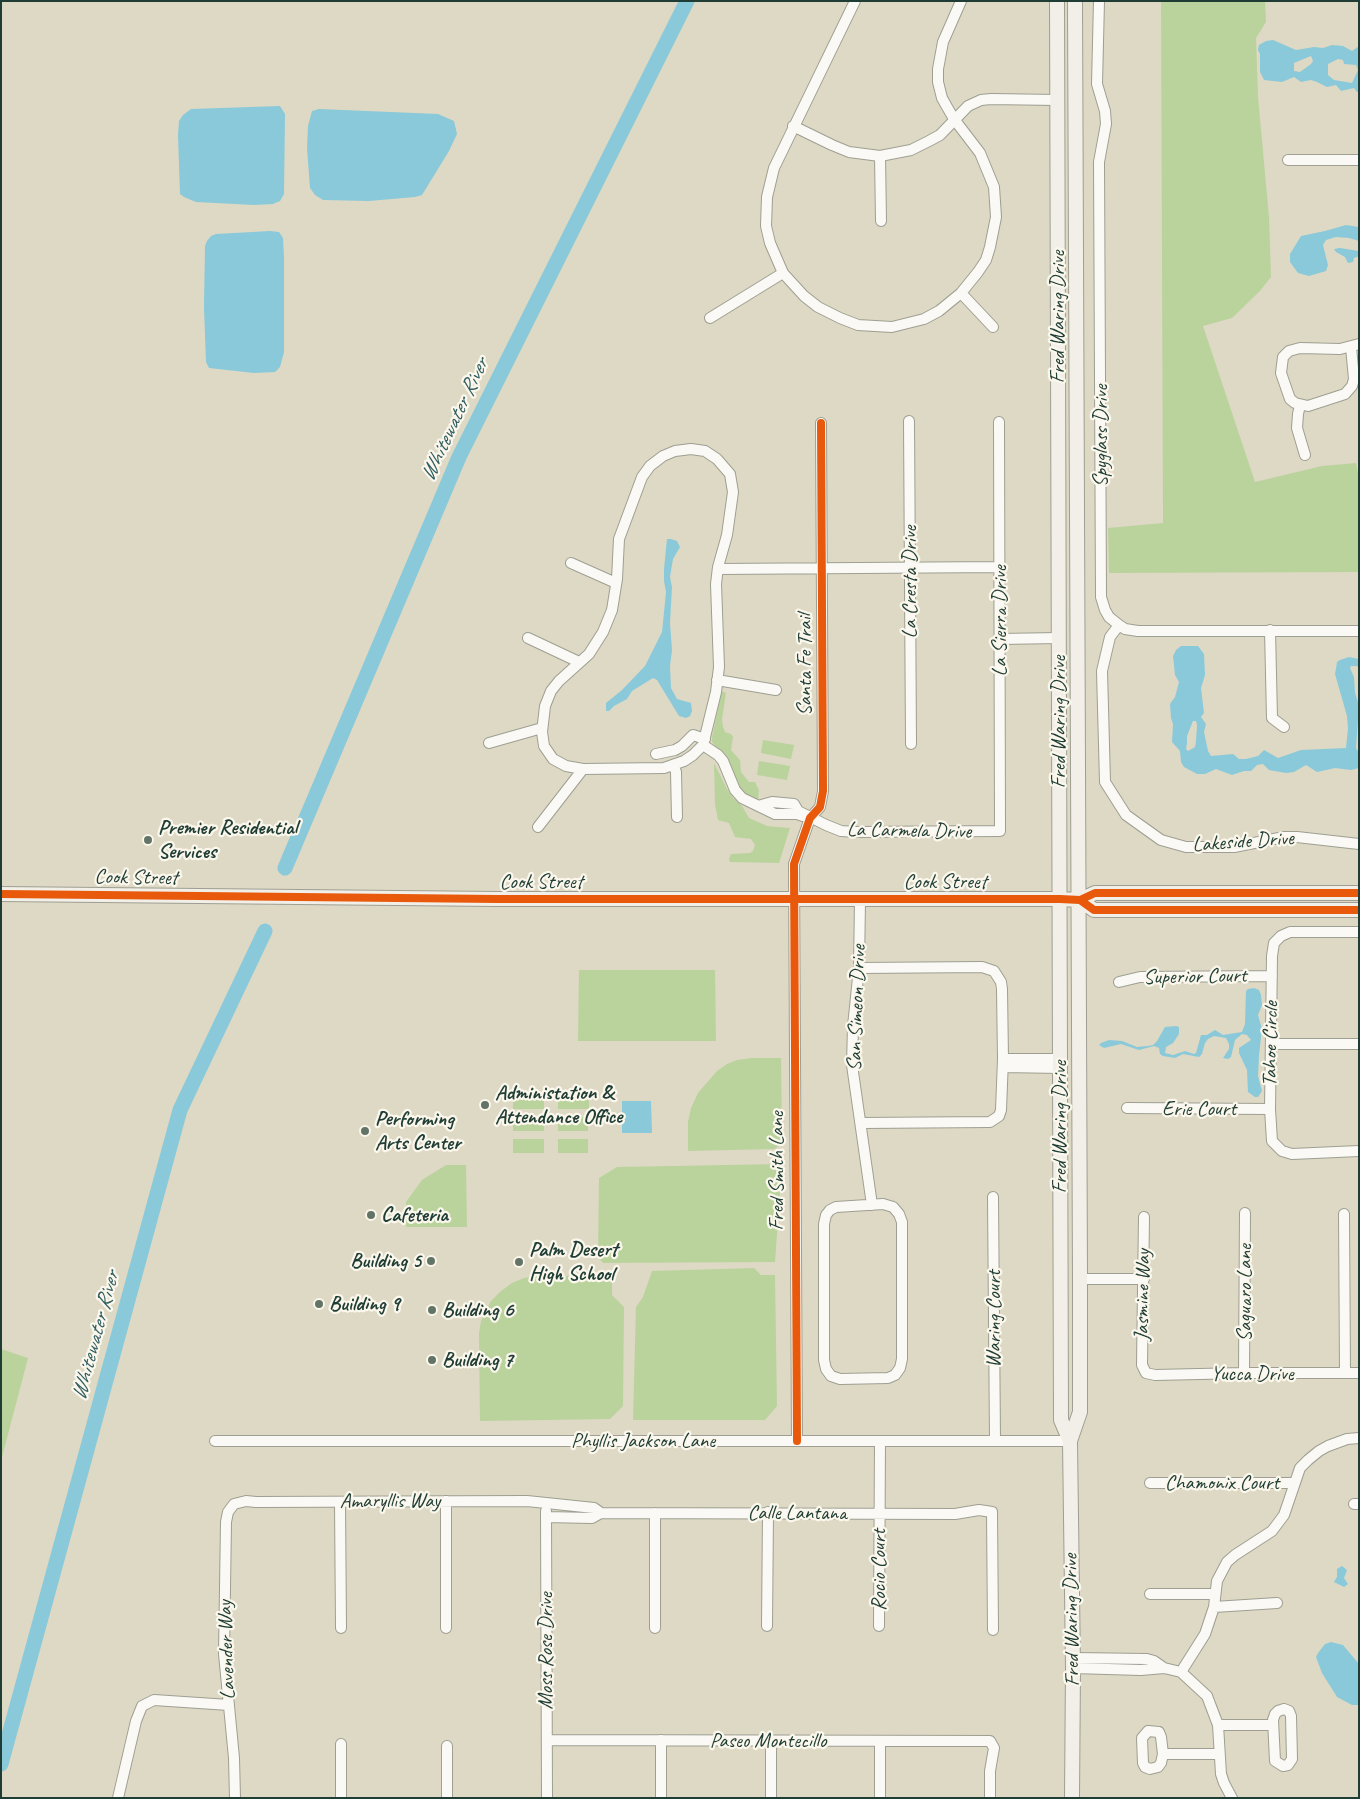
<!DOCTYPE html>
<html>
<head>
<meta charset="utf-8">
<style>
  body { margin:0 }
  #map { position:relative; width:1360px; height:1799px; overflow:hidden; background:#ded9c4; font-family:Caveat,sans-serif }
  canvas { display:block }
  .frame { position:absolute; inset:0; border:2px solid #1f3d34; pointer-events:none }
</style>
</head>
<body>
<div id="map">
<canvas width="1360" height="1799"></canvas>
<div class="frame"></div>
</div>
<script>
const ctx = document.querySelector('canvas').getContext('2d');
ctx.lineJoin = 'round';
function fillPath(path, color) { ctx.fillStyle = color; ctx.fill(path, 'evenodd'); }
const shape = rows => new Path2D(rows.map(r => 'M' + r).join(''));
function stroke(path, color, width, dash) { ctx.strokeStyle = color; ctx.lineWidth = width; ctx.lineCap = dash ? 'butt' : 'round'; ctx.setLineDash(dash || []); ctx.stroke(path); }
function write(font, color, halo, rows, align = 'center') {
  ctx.font = font + ' Caveat,sans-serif'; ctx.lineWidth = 4.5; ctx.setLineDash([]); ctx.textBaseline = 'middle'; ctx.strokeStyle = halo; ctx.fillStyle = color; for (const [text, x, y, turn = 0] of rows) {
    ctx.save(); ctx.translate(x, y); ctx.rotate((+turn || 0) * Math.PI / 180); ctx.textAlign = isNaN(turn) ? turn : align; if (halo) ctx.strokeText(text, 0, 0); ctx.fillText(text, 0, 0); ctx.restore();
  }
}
const green = shape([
  [1161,1,1265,1,1266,22,1256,38,1258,97,1269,217,1271,277,1260,291,1232,318,1203,326,1255,482,1322,466,1356,463,1359,478,1359,572,1109,573,1108,528,1163,523],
  [722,691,726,693,722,719,723,727,725,732,731,734,733,737,731,750,740,760,741,772,749,782,755,782,759,790,758,801,745,793,739,786,728,762,712,742,712,737],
  [763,740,794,745,791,759,761,753],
  [759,761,790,766,787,780,757,775],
  [714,763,727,789,733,798,742,806,749,818,767,826,790,828,779,863,730,862,729,859,731,854,750,853,753,851,755,845,751,839,735,837,729,823,718,820,715,804],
  [579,970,715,970,716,1041,578,1041],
  [752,1058,781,1058,782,1143,775,1149,688,1151,688,1122,691,1108,698,1093,717,1071,727,1064,737,1060],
  [513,1095,544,1095,544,1109,513,1109],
  [558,1095,589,1095,589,1109,558,1109],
  [513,1117,544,1117,544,1131,513,1131],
  [558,1117,588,1117,588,1131,558,1131],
  [513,1139,544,1139,544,1153,513,1153],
  [558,1139,588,1139,588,1153,558,1153],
  [782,1164,775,1262,603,1263,598,1257,599,1178,617,1167],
  [446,1165,466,1165,467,1227,406,1227,406,1202,422,1180],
  [754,1268,761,1275,775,1275,777,1406,765,1420,633,1420,636,1307,643,1297,652,1271],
  [536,1276,612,1276,612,1295,624,1307,623,1406,610,1419,480,1421,479,1333,481,1321,491,1301,501,1291,512,1283,524,1278],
  [1,1349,28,1358,1,1461]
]);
const water = shape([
  [1273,40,1296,50,1314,47,1323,48,1332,45,1343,46,1352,51,1359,46,1359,92,1357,92,1354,88,1341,91,1336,85,1327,87,1317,82,1311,80,1301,82,1294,77,1282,82,1264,80,1260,72,1260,54,1258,50,1259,45,1266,41],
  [1311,56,1313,61,1311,64,1300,72,1294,71,1294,63],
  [1338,59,1343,60,1344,64,1356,65,1358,70,1352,83,1334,80,1328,75,1328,64],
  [280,106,285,114,284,194,280,201,273,204,254,205,196,202,184,197,180,194,178,135,179,121,183,115,191,109],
  [319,109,438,114,454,121,457,134,449,151,422,195,415,197,369,201,323,200,315,195,310,188,307,148,308,126,312,111],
  [1346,225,1359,227,1359,241,1349,238,1336,237,1326,240,1323,245,1328,265,1326,271,1309,276,1298,273,1295,269,1290,262,1290,254,1301,236,1325,231],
  [270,231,279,232,283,238,284,258,284,352,280,367,275,372,254,373,209,368,206,362,204,307,205,246,207,241,211,236,216,234],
  [1340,248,1359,251,1359,256,1354,258,1353,262,1348,263,1345,257,1336,252,1334,249],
  [667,539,671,539,677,541,680,547,673,559,670,577,672,587,670,623,672,650,670,666,671,688,677,699,691,703,692,711,690,716,686,718,679,716,657,680,653,678,632,691,627,699,614,706,609,711,606,711,606,703,622,690,645,666,662,632,666,592,664,581,664,569],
  [1181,646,1198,646,1204,654,1205,675,1201,688,1204,713,1201,717,1206,724,1204,732,1208,751,1211,756,1233,754,1239,759,1246,759,1258,756,1264,750,1278,758,1301,750,1346,748,1348,729,1347,716,1335,674,1336,669,1337,662,1340,660,1349,657,1359,659,1359,669,1357,666,1351,666,1350,668,1354,677,1355,693,1359,705,1356,748,1359,753,1359,768,1351,770,1335,768,1317,772,1306,765,1294,772,1286,773,1269,770,1263,764,1257,765,1251,771,1244,771,1232,775,1216,769,1205,774,1197,774,1184,767,1181,762,1180,751,1172,742,1173,724,1171,718,1170,704,1175,697,1179,682,1175,675,1173,656,1176,650],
  [1193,721,1196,721,1197,725,1196,741,1195,747,1188,751,1186,749,1187,743,1187,736],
  [1254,988,1259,990,1261,995,1262,1005,1258,1015,1262,1029,1259,1055,1258,1076,1262,1091,1258,1097,1255,1097,1248,1092,1247,1070,1239,1053,1239,1048,1251,1040,1247,1035,1242,1034,1235,1040,1231,1057,1228,1059,1223,1058,1229,1049,1229,1044,1226,1038,1214,1036,1208,1039,1205,1043,1202,1054,1199,1057,1183,1054,1175,1058,1163,1056,1160,1054,1159,1048,1154,1046,1139,1050,1121,1044,1104,1048,1099,1045,1101,1043,1109,1040,1122,1041,1137,1047,1148,1046,1153,1045,1157,1041,1165,1027,1176,1026,1179,1027,1179,1034,1173,1043,1166,1047,1165,1053,1173,1055,1185,1051,1194,1054,1196,1053,1201,1035,1207,1035,1215,1030,1223,1035,1242,1032,1245,1024,1246,991,1248,989],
  [622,1101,651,1101,652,1133,622,1133],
  [1342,1566,1347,1570,1344,1578,1348,1584,1344,1587,1334,1582,1337,1577,1337,1569],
  [1331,1642,1343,1645,1359,1664,1359,1705,1352,1705,1337,1697,1322,1673,1316,1657,1318,1653,1325,1644]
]);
const river = shape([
  [285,868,459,457,687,1],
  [1,1764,180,1110,265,931]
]);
const street = shape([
  [855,1,774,168,767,197,766,226,770,243,783,273,804,296,818,307,840,318,858,325,892,327,924,319,939,311,961,293,978,272,986,260,990,247,996,217,994,187,980,153,954,119,947,107,942,98,938,82,938,69,943,42,961,1],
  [1099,1,1097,84,1105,111,1106,124,1099,162,1101,597,1105,610,1109,617,1119,625,1125,629,1138,631,1359,631],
  [793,126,832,145,849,152,880,156,911,150,929,141,940,135,968,106,981,100,991,99,1057,100],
  [880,156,881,221],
  [1288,160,1359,160],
  [961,293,993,327],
  [710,318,783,273],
  [1351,347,1354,379,1352,386,1345,394,1308,406,1295,403,1290,399,1281,373,1283,357,1289,351,1300,348,1340,349,1359,344],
  [1300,405,1298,414,1297,428,1305,455],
  [909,421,911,744],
  [691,449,705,451,717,459,730,474,733,492,727,535,718,567,716,584,719,667,716,692,703,745,693,755,684,761,664,768,583,769,566,766,553,759,544,746,542,732,545,706,551,691,559,681,589,654,603,632,612,610,617,579,619,539,642,477,650,466,663,456,675,451,691,449],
  [571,563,616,583],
  [718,569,999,567],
  [1119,625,1110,637,1102,671,1105,782,1126,815,1161,840,1186,847,1234,847,1284,837,1297,837,1359,844],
  [1270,630,1272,718,1284,727],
  [528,638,579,662],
  [1000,639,1059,638],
  [717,680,776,690],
  [489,743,542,728],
  [703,745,718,755,723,761,735,790,742,798,775,814,797,814,803,816],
  [656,754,675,750,682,746,693,735,705,739],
  [674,766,676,772,677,817],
  [758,806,772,802,794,804,798,811,826,825,841,831,856,832,1000,831,999,422],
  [538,827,583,769],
  [860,900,859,968,853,1026,852,1065,872,1205],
  [1359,932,1290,932,1281,936,1274,943,1272,956,1270,1109,1272,1141,1282,1151,1292,1154,1359,1151],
  [859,968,982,967,994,971,1001,982,1002,989,1003,1059,1001,1110,999,1116,990,1122,861,1123],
  [1119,982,1140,977,1272,976],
  [1271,1044,1359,1044],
  [1003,1059,1060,1059],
  [1003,1067,1061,1068],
  [1127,1108,1270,1109],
  [993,1197,995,1441],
  [883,1204,893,1207,899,1214,902,1222,902,1359,900,1368,895,1375,888,1378,840,1379,831,1376,826,1369,824,1360,824,1224,826,1215,830,1210,836,1207,883,1204],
  [1344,1214,1345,1373],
  [1144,1217,1142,1365,1146,1373,1155,1375,1244,1373,1359,1373],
  [1080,1279,1144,1279],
  [1244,1373,1245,1213],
  [215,1441,1070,1441],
  [797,1441,794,864,810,818,820,807,823,791,821,423],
  [1150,1483,1294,1483],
  [446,1501,446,1628],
  [340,1502,341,1628],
  [1354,1504,1359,1504],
  [546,1511,547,1798],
  [546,1517,592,1518,601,1513,955,1514,979,1510,992,1512,993,1630],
  [1150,1594,1215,1594],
  [1214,1607,1277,1603],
  [767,1626,768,1512],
  [879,1626,880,1441],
  [655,1628,655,1513],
  [1073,1658,1147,1659,1154,1661,1164,1668],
  [1073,1668,1141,1670,1164,1668,1181,1672,1207,1696,1218,1725,1221,1774,1224,1783,1232,1798],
  [1181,1672,1205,1634,1214,1607,1217,1581,1227,1562,1235,1555,1272,1531,1284,1515,1300,1468,1308,1460,1319,1451,1328,1446,1347,1439,1359,1438],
  [1284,1709,1289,1711,1291,1716,1292,1759,1288,1765,1283,1766,1275,1761,1273,1720,1275,1714,1278,1711,1284,1709],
  [1218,1725,1273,1725],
  [1148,1731,1159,1732,1161,1737,1163,1754,1161,1763,1158,1767,1150,1769,1145,1767,1143,1763,1142,1738,1148,1731],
  [547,1740,990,1741,994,1748,990,1771,990,1798],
  [771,1741,771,1798],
  [880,1741,880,1798],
  [341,1744,341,1798],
  [447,1746,447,1798],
  [1163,1754,1219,1754],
  [118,1798,136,1721,142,1706,154,1700,229,1705],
  [235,1798,234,1758,224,1654,226,1522,228,1512,234,1504,246,1501,256,1502,527,1501,594,1508,601,1513],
  [661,1798,661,1740]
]);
const secondary = shape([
  [1057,1,1061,1420,1070,1441],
  [1,894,497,899,1060,899,1080,900,1094,910,1359,910],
  [1080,900,1095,893,1359,893],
  [1072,1798,1073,1668,1070,1441,1080,1412,1080,1279,1075,1]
]);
const cycleway = shape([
  [1,894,497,899,1060,899,1080,900,1094,910,1359,910],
  [1080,900,1095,893,1359,893],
  [797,1441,794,864,810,818,820,807,823,791,821,423]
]);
const markers = [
  [148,840,5,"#627466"],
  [485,1105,5,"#627466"],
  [365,1131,5,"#627466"],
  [371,1215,5,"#627466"],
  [431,1261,5,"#627466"],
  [519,1262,5,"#627466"],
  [319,1304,5,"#627466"],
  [432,1310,5,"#627466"],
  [432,1360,5,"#627466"]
];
const streetNames = [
  ["Fred Waring Drive",1058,317,-90],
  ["Spyglass Drive",1101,436,-90],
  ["La Cresta Drive",910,582,-90],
  ["La Sierra Drive",1000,621,-90],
  ["Santa Fe Trail",805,665,-90],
  ["Fred Waring Drive",1059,722,-90],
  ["La Carmela Drive",909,831,1],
  ["Lakeside Drive",1243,842,-4],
  ["Cook Street",136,878,1],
  ["Cook Street",541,882],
  ["Cook Street",945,882],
  ["Superior Court",1195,977,-1],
  ["San Simeon Drive",857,1008,-88],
  ["Tahoe Circle",1271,1044,-89],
  ["Erie Court",1199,1109],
  ["Fred Waring Drive",1060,1127,-90],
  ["Fred Smith Lane",777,1171,-90],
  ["Saguaro Lane",1245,1293,-90],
  ["Jasmine Way",1143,1295,-89],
  ["Waring Court",994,1319,-90],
  ["Yucca Drive",1252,1374],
  ["Phyllis Jackson Lane",643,1441],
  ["Chamonix Court",1222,1483],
  ["Amaryllis Way",390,1501],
  ["Calle Lantana",797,1513],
  ["Rocio Court",879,1570,-90],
  ["Fred Waring Drive",1072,1620,-91],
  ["Lavender Way",227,1650,-92],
  ["Moss Rose Drive",546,1651,-90],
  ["Paseo Montecillo",768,1741]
];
const poiNames = [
  ["Premier Residential",158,828],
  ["Services",158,852],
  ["Administation &",495,1093],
  ["Attendance Office",495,1117],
  ["Performing",375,1119],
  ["Arts Center",375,1143],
  ["Cafeteria",381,1215],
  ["Palm Desert",529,1250],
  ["High School",529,1274],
  ["Building 5",421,1261,"right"],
  ["Building 9",329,1304],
  ["Building 6",442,1310],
  ["Building 7",442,1360]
];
const waterNames = [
  ["Whitewater River",455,420,-65],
  ["Whitewater River",96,1336,-75]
];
fillPath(green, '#bad39d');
fillPath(water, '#89c9da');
stroke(river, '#89c9da', 15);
stroke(street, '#9e9f92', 12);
stroke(secondary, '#9e9f92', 16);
stroke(street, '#faf9f6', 10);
stroke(secondary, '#f2efe8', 14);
stroke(cycleway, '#e8590c', 8);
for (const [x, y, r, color] of markers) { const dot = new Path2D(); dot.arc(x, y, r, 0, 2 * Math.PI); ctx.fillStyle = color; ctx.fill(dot); stroke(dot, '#fbf7ec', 2); }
write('21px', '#1f3d34', '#fbf7ec', streetNames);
write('bold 21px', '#1f3d34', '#fbf7ec', poiNames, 'left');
write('italic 22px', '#305e60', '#fbf7ec', waterNames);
</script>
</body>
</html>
